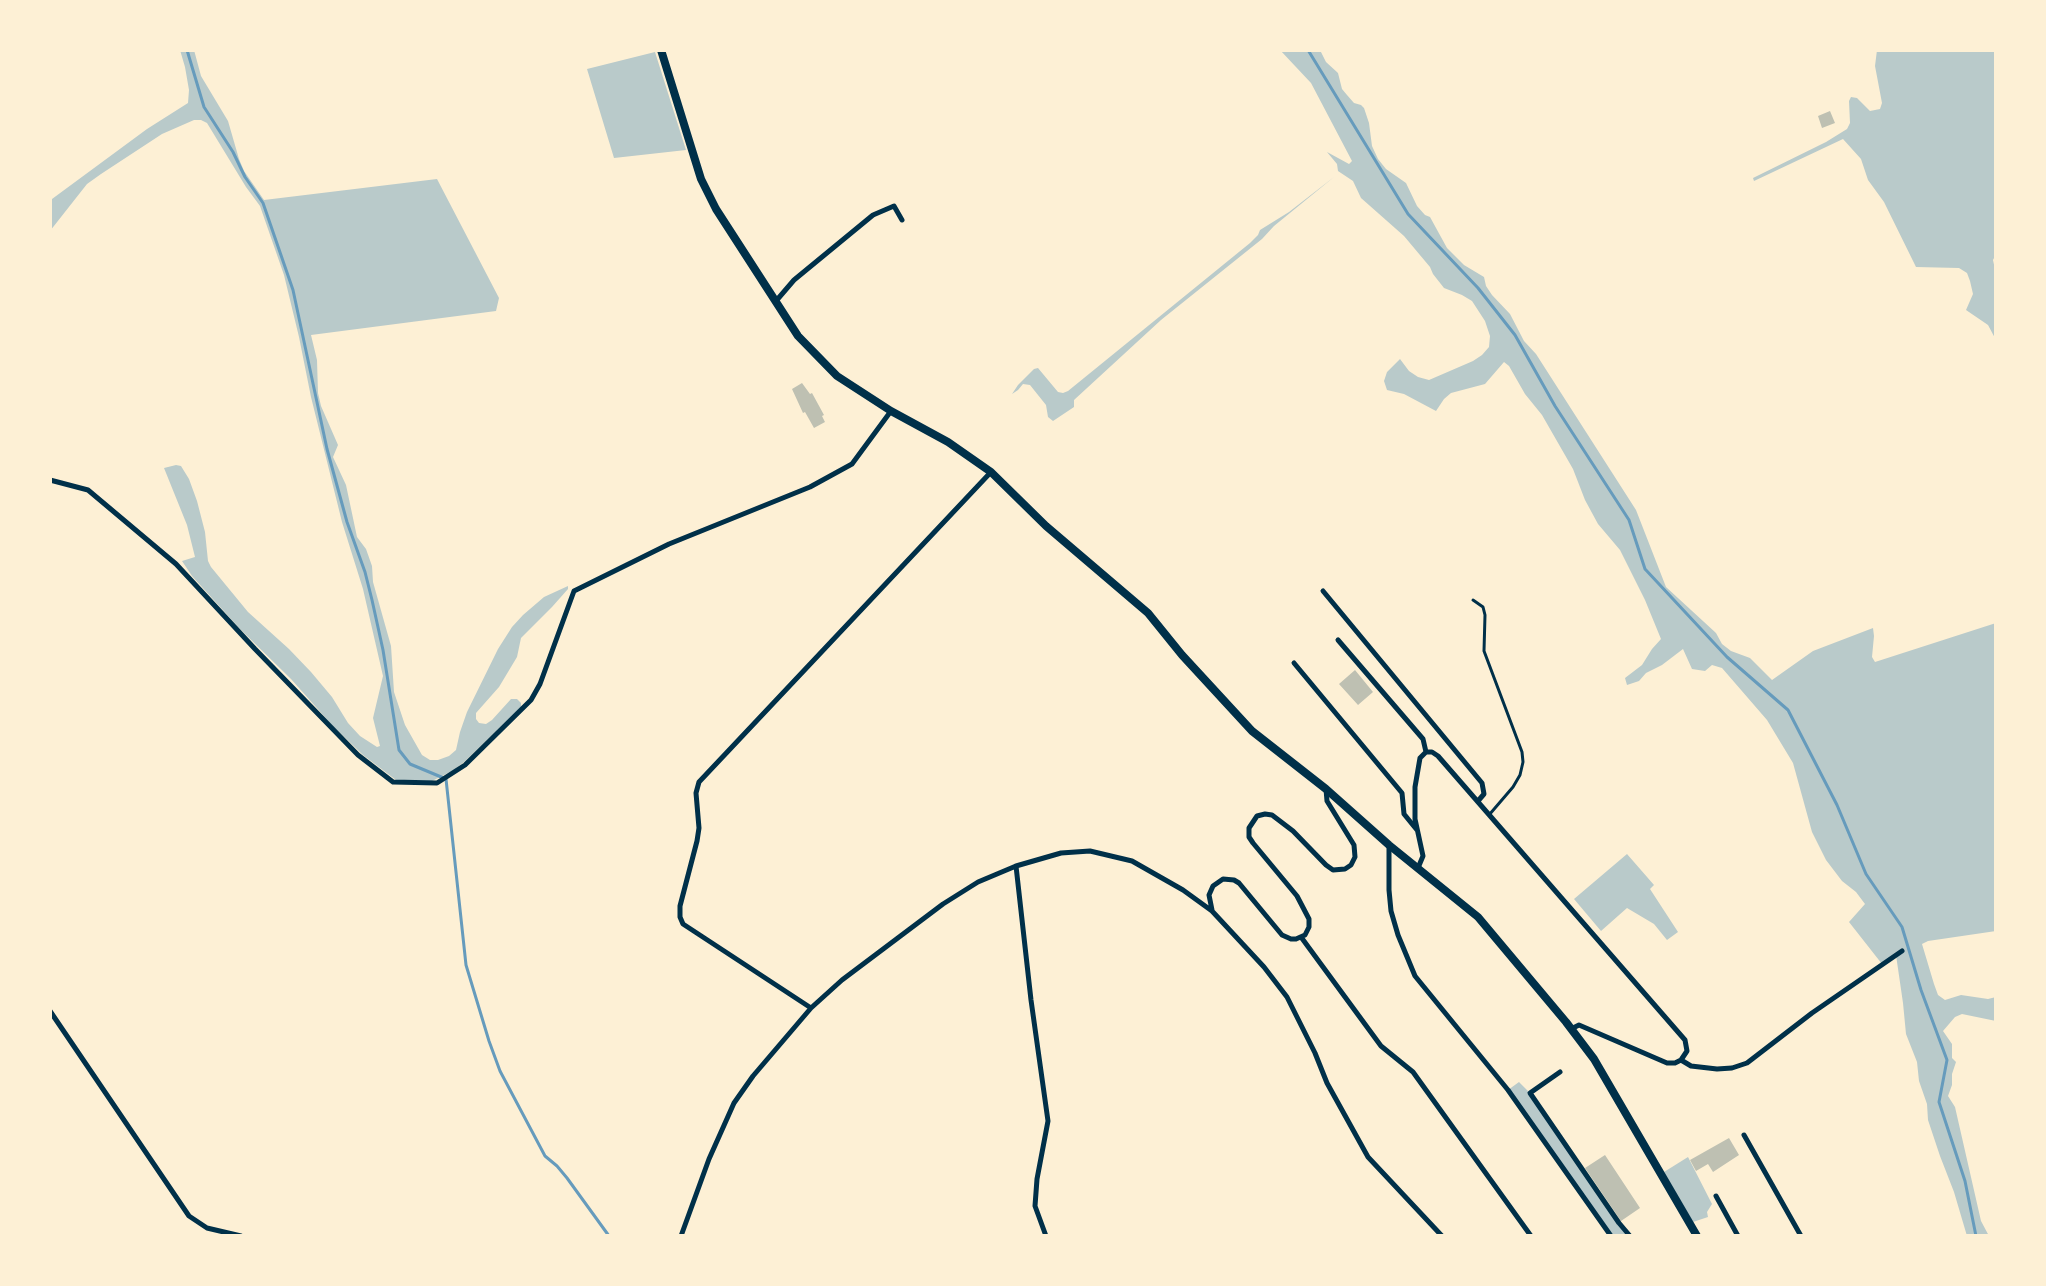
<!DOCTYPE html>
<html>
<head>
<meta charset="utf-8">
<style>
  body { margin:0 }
  #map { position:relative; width:2046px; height:1286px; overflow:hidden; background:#fdf0d5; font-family:"Varela Round",sans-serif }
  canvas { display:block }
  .frame { position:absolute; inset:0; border:52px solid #fdf0d5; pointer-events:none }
</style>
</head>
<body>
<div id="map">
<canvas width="2046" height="1286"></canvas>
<div class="frame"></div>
</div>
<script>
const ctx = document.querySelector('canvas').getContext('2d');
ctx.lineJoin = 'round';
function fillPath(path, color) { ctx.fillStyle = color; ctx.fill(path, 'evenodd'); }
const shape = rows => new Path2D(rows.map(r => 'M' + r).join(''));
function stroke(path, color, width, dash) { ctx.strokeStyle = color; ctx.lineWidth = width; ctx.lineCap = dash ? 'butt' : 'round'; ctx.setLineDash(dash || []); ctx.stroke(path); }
const green = shape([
  [180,50,194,50,201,76,228,121,239,159,244,171,264,200,437,179,499,298,496,311,311,335,317,360,318,393,321,406,338,445,333,457,346,485,357,537,366,549,372,566,373,582,391,646,394,692,405,725,422,755,430,760,438,760,449,756,456,750,460,732,467,712,498,649,512,627,523,615,544,597,568,586,568,589,552,607,521,638,517,657,499,687,476,713,476,719,479,723,486,724,492,720,511,699,517,699,521,703,521,707,464,762,452,771,432,781,396,780,363,755,332,725,291,679,240,629,192,576,182,561,195,557,187,525,164,468,176,465,181,466,189,479,197,501,205,532,208,561,211,567,248,612,289,649,311,672,332,697,348,723,360,736,377,747,380,746,373,718,383,676,363,589,342,522,311,397,299,337,284,275,260,206,246,187,207,123,201,120,194,120,162,134,101,174,87,184,50,231,50,202,52,199,147,129,188,103,189,90,185,67],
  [1280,50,1320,50,1326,62,1338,73,1342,89,1347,95,1354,103,1361,105,1364,108,1369,123,1372,146,1378,159,1386,169,1406,183,1417,206,1425,215,1430,217,1447,248,1464,265,1484,277,1486,286,1492,295,1510,314,1524,341,1536,354,1636,510,1666,587,1716,633,1722,644,1731,651,1750,658,1772,680,1813,651,1873,628,1874,636,1872,657,1875,662,1996,623,1996,931,1928,941,1922,944,1934,984,1938,995,1945,1000,1961,995,1988,999,1996,997,1996,1021,1962,1014,1955,1017,1943,1031,1952,1044,1952,1058,1956,1062,1952,1074,1952,1085,1948,1096,1955,1107,1981,1221,1989,1236,1967,1236,1954,1192,1940,1156,1928,1120,1927,1104,1919,1081,1917,1062,1906,1034,1903,1003,1896,955,1882,964,1849,922,1865,904,1856,892,1842,881,1826,860,1812,832,1793,763,1767,720,1722,668,1712,665,1705,671,1692,669,1683,649,1662,665,1646,673,1639,681,1627,685,1625,678,1642,665,1652,649,1661,639,1645,600,1620,550,1598,524,1585,500,1573,469,1542,415,1525,394,1509,366,1504,362,1485,384,1451,393,1444,399,1436,411,1404,394,1387,390,1384,381,1387,372,1400,359,1409,371,1418,377,1429,380,1473,361,1482,355,1489,347,1490,336,1485,321,1472,301,1462,295,1444,288,1433,274,1430,267,1404,236,1361,198,1353,181,1338,171,1337,164,1327,152,1349,164,1352,161,1311,83],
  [1877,50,1995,50,1994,66,1996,88,1996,254,1993,260,1996,274,1996,340,1988,325,1966,310,1973,294,1970,281,1967,273,1959,268,1916,267,1884,202,1868,180,1861,159,1843,139,1754,181,1753,178,1826,142,1847,129,1850,123,1849,101,1851,97,1857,98,1870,111,1880,109,1882,103,1875,66],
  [655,52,686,150,614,158,587,69],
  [1334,177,1274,226,1262,239,1161,320,1074,400,1074,407,1053,421,1048,417,1046,405,1030,385,1023,384,1018,390,1012,394,1018,385,1034,369,1038,368,1058,392,1063,393,1068,391,1250,243,1258,235,1260,230,1289,212],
  [1627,854,1654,885,1650,889,1678,932,1667,940,1654,924,1627,908,1601,931,1574,899],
  [1519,1082,1530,1093,1629,1236,1611,1236,1508,1090],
  [1688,1157,1712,1204,1707,1212,1708,1217,1693,1222,1664,1172]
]);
const stream = shape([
  [187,50,204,107,233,152,245,177,263,203,293,290,327,449,347,522,365,572,372,600,383,650,399,750,410,764,446,779,466,965,489,1041,500,1071,545,1156,557,1166,567,1178,609,1236],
  [1308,50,1408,214,1478,288,1515,335,1555,406,1629,520,1645,569,1727,657,1788,710,1837,805,1866,874,1902,927,1921,990,1947,1060,1939,1102,1965,1181,1976,1236]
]);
const building = shape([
  [1830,111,1835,123,1822,128,1818,116],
  [802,383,810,394,812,393,824,415,822,416,825,422,814,428,805,412,803,413,792,389],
  [1355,670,1373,692,1358,705,1339,684],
  [1729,1138,1739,1155,1713,1172,1708,1164,1696,1171,1690,1160],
  [1605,1155,1640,1208,1621,1221,1585,1168]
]);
const service = shape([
  [1473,600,1483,607,1485,615,1484,651,1522,752,1523,762,1520,775,1513,787,1489,815]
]);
const minor = shape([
  [776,301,794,280,873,215,894,206,902,220],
  [50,480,88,490,176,564,255,649,358,755,393,782,437,783,465,765,531,700,540,684,574,591,669,544,810,487,852,464,891,411],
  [1323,591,1482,783,1484,794,1478,801],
  [1338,640,1423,739,1426,752],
  [1294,663,1402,793,1404,814,1417,830],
  [1426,752,1432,752,1438,756,1685,1040,1687,1051,1681,1060,1675,1063,1667,1063,1579,1025,1571,1029],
  [1389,845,1389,890,1391,911,1398,935,1415,976,1508,1090,1611,1236],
  [1016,866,1031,1000,1048,1121,1037,1179,1035,1206,1046,1236],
  [1418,868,1423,856,1415,819,1415,787,1420,758,1426,752],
  [1212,910,1209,895,1213,886,1223,879,1234,880,1239,883,1282,935,1291,939,1296,939,1305,935,1309,927,1309,919,1297,896,1253,843,1249,837,1249,828,1257,816,1265,814,1272,815,1293,831,1326,865,1333,870,1345,869,1351,865,1355,857,1354,845,1327,801,1326,789],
  [1301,937,1381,1046,1413,1072,1531,1236],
  [811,1008,683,924,680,917,680,906,697,841,699,828,696,793,699,782,991,472],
  [50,1011,189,1216,207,1228,241,1236],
  [1681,1060,1691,1066,1717,1069,1732,1068,1747,1063,1812,1013,1902,951],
  [1560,1072,1530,1093,1619,1223,1630,1236],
  [1744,1135,1801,1236],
  [1716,1196,1738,1236],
  [681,1236,709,1159,734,1103,753,1076,811,1008,842,980,943,904,978,882,1016,866,1061,853,1090,851,1132,861,1183,890,1212,911,1264,967,1287,997,1315,1053,1327,1083,1368,1157,1442,1236]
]);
const secondary = shape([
  [661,50,701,179,716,209,798,336,837,376,891,411,948,442,991,472,1046,526,1148,613,1182,655,1252,731,1326,789,1389,845,1478,917,1566,1022,1594,1059,1697,1236]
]);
fillPath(green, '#b9caca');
stroke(stream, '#669bbc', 3);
fillPath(building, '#bec0b2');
stroke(service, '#003049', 3);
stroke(minor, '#003049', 5);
stroke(secondary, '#003049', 8);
</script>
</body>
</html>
